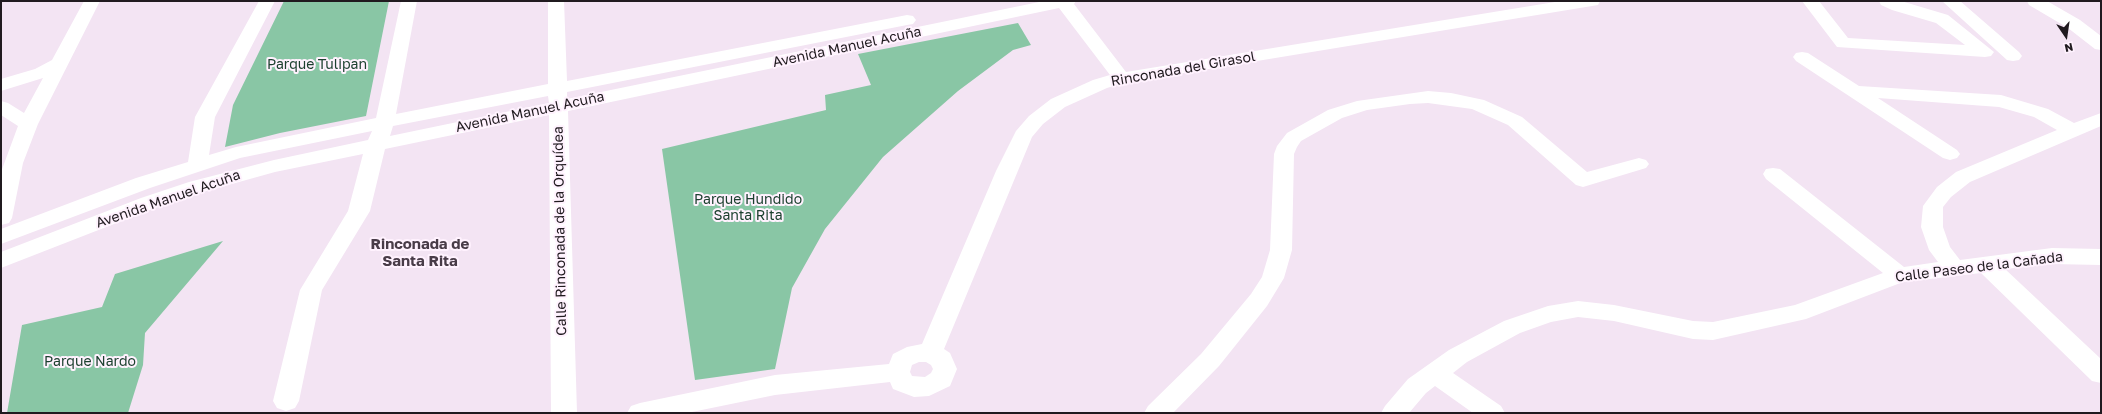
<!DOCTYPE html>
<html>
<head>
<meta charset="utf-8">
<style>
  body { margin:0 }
  #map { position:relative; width:2102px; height:414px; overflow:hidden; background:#f3e4f3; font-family:"Golos Text",sans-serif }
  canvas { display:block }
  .frame { position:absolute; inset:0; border:2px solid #201a1f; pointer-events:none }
  .north { position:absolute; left:2046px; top:16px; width:40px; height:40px; -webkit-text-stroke:3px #fff2fe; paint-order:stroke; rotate:167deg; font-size:11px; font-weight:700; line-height:16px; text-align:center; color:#201a1f }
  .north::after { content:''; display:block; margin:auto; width:14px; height:18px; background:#201a1f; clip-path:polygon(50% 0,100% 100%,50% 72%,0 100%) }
</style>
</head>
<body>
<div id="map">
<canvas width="2102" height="414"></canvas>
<div class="frame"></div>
<div class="north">N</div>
</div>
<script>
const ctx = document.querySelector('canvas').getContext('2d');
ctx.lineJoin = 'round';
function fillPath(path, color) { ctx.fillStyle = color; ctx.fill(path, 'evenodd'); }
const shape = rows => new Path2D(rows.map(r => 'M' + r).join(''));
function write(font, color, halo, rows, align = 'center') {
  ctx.font = font + ' "Golos Text",sans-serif'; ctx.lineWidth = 4; ctx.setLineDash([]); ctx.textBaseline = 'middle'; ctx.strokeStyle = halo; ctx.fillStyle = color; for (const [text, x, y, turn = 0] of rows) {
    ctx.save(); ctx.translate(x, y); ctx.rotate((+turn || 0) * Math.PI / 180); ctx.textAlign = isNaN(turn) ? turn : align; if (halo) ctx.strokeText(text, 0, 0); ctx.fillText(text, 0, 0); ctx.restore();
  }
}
const green = shape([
  [284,1,389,1,366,116,280,133,225,147,233,105],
  [1018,23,1031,45,1013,50,958,91,883,157,825,229,792,288,775,369,695,380,662,149,826,110,825,95,871,85,858,54],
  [223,241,145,333,143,365,128,413,7,413,22,325,102,307,115,274]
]);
const minor = shape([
  [84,1,100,1,38,124,23,163,12,218,9,223,1,225,1,172,18,126,1,115,1,101,8,103,24,113,43,78,1,91,1,79,35,69,52,60,84,1],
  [259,1,275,1,215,117,209,155,236,147,376,118,401,1,417,1,396,114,548,84,548,1,564,1,567,81,907,15,913,16,916,20,913,24,907,25,567,92,567,99,1044,1,1076,1,1074,4,1126,72,1561,1,1600,1,1598,5,1592,6,1123,83,1107,88,1065,107,1043,124,1032,137,944,349,950,353,957,369,950,386,929,396,914,397,893,389,890,382,775,395,687,413,627,413,631,406,640,403,775,375,889,364,893,354,907,347,922,344,996,171,1016,131,1029,116,1051,99,1093,80,1110,75,1059,8,568,111,577,413,551,413,549,115,385,149,370,211,322,290,299,401,295,408,286,411,277,408,273,401,300,290,348,211,363,154,275,172,203,192,155,208,1,268,1,252,141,198,189,182,274,160,368,140,372,131,240,158,150,188,1,244,1,229,136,178,188,162,195,117,259,1],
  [548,96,549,103,390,136,393,126,548,96],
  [919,362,926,362,931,365,933,369,931,373,925,377,912,376,910,372,912,365,919,362],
  [1802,1,1819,1,1848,38,1965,45,1936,23,1892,10,1881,5,1879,1,1901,1,1948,15,1994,52,1991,56,1985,57,1837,47,1802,1],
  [1942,1,1960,1,2019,52,2022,56,2019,60,2013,61,2007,60,1942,1],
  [2027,1,2047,1,2080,20,2101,36,2101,50,2095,49,2068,28,2029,5,2027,1],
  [1802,52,1808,53,1859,86,2001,95,2048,109,2074,123,2101,113,2101,126,1970,182,1951,197,1943,207,1943,227,1950,247,1960,260,2052,248,2101,249,2101,265,2052,264,2005,269,2101,359,2101,383,2092,381,1981,273,1903,282,1806,319,1713,340,1693,339,1614,321,1578,317,1551,322,1520,333,1467,362,1453,373,1501,406,1505,413,1473,413,1435,386,1426,393,1409,413,1381,413,1385,406,1408,379,1449,350,1504,321,1548,306,1578,301,1614,305,1693,321,1713,322,1795,305,1883,273,1766,179,1763,174,1766,169,1773,168,1780,169,1904,267,1938,262,1929,250,1921,227,1923,206,1937,187,1956,172,2057,130,2034,117,1999,107,1878,98,1957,150,1960,154,1957,158,1950,160,1943,158,1796,61,1793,57,1796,53,1802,52],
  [1428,91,1451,93,1484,100,1522,117,1587,172,1639,158,1646,160,1649,164,1646,168,1583,187,1576,185,1508,125,1472,109,1428,103,1410,104,1367,110,1342,118,1301,141,1297,147,1294,154,1292,250,1284,278,1267,306,1219,366,1173,413,1144,413,1148,406,1201,354,1251,294,1262,277,1270,250,1274,154,1277,146,1287,133,1328,110,1357,101,1428,91]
]);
const streetNames = [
  ["Avenida Manuel Acuña",847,47,-12],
  ["Rinconada del Girasol",1183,69,-10],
  ["Avenida Manuel Acuña",530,112,-12],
  ["Avenida Manuel Acuña",168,199,-19],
  ["Calle Rinconada de la Orquídea",560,231,-91],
  ["Calle Paseo de la Cañada",1979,267,-7]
];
const parkNames = [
  ["Parque Tulipan",317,65],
  ["Parque Hundido",748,200],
  ["Santa Rita",748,216],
  ["Parque Nardo",90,362]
];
const neighbourhoodNames = [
  ["Rinconada de",420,244],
  ["Santa Rita",420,261]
];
fillPath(green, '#89c6a5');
fillPath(minor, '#fff');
write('14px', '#201a1f', '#fff2fe', streetNames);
write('14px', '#1c402f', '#fff2fe', parkNames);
write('bold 15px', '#493c48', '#fff2fe', neighbourhoodNames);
</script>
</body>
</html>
